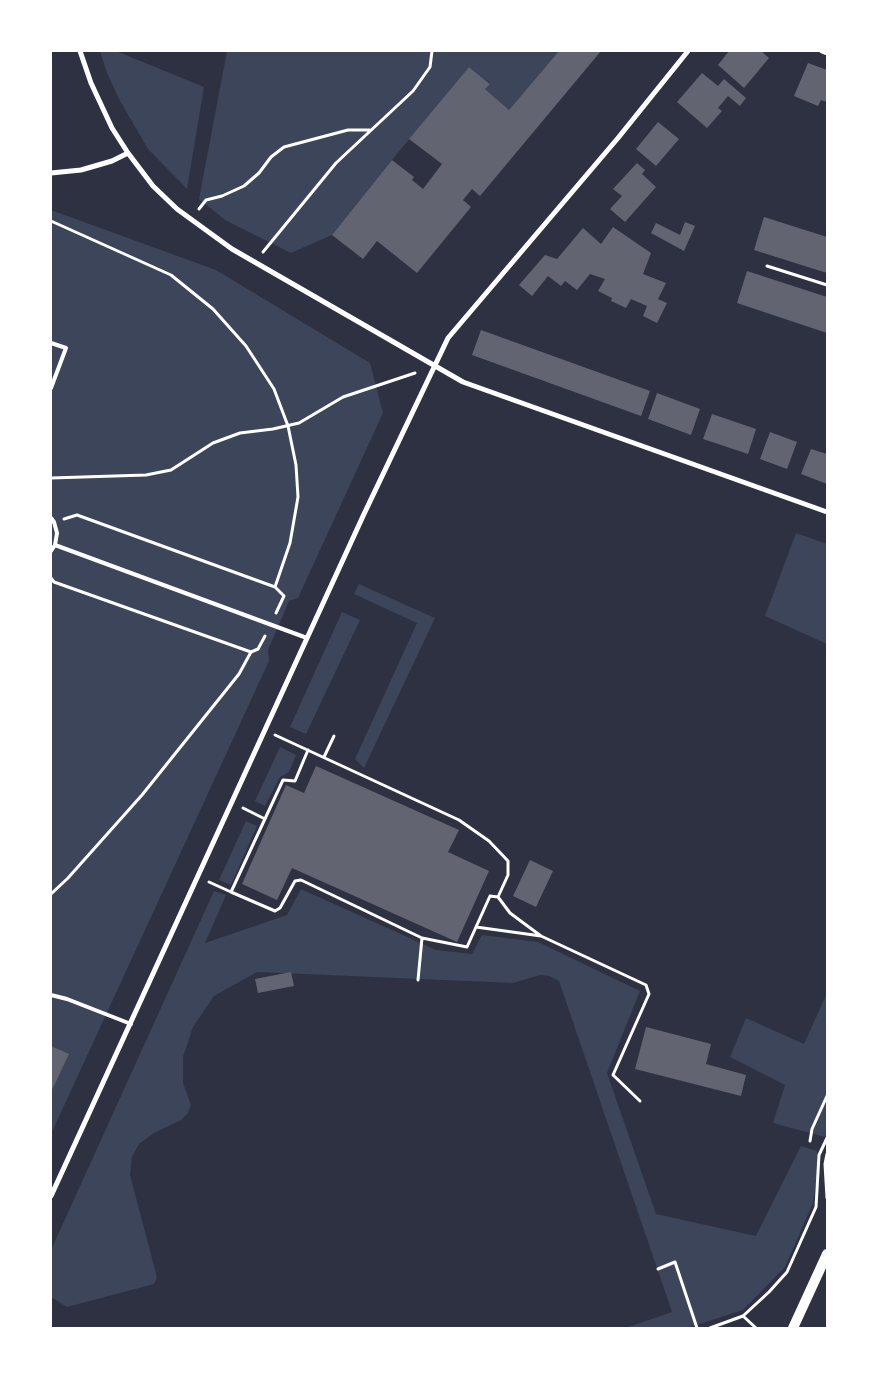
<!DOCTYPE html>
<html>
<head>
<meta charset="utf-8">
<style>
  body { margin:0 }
  #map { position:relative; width:878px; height:1379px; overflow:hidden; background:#2d3142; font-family:"Fira Sans Condensed",sans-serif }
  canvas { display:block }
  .frame { position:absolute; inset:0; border:52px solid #fff; pointer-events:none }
</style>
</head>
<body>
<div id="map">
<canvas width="878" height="1379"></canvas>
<div class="frame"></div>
</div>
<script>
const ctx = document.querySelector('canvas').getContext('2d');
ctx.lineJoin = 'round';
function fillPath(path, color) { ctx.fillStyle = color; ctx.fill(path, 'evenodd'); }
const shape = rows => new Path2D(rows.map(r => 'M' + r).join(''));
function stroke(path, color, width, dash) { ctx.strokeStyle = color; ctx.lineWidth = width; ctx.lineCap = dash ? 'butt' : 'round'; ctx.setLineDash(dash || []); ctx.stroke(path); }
const green = shape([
  [100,51,116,51,204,87,187,189,148,149,120,101,107,73],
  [227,51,559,51,509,110,485,89,490,83,469,67,392,160,332,235,291,253,225,220,199,199],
  [51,210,216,270,370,363,383,413,298,598,289,601,268,650,269,661,51,1134],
  [796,533,827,544,827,644,765,616],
  [359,584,435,618,364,768,355,759,417,623,354,594],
  [342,612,360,620,306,734,290,727],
  [280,747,296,755,289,772,280,777,265,806,255,801],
  [246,821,257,826,231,885,219,880],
  [301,889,436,950,472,954,482,935,538,942,640,991,607,1073,656,1214,756,1236,801,1146,817,1151,817,1175,813,1203,785,1267,743,1310,687,1328,625,1328,672,1312,559,981,549,976,540,975,513,983,257,972,214,996,193,1027,183,1057,183,1083,191,1105,188,1113,181,1120,154,1133,139,1144,132,1157,130,1175,157,1277,154,1284,67,1307,51,1297,51,1250,214,891,226,895,205,943,287,915],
  [827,993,827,1132,825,1137,773,1123,785,1085,730,1057,746,1018,804,1044]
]);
const building = shape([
  [559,51,601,51,480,196,472,189,463,200,471,207,417,273,377,241,363,259,332,235,392,160,414,177,412,180,423,189,442,164,409,139,469,67,490,84,485,89,509,110],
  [729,51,761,51,769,58,744,88,718,65],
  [808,63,827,70,827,102,821,100,818,106,794,96],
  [702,73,718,86,724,79,746,98,740,106,728,96,718,108,722,111,707,128,677,102],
  [658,122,679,139,656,166,636,149],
  [637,163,645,170,642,174,656,187,625,222,610,209,622,196,613,189],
  [764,217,827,237,827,273,754,250],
  [685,222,695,226,684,251,651,233,656,223,680,235],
  [613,227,651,253,643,274,666,283,658,299,667,303,657,323,643,316,647,306,631,299,626,308,611,301,612,298,598,291,605,279,590,274,577,290,565,281,561,286,548,276,532,296,519,285,545,255,557,259,583,228,601,244],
  [747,271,827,297,827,333,737,303],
  [481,330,650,391,641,416,472,355],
  [657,393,700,409,691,435,648,419],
  [712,414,756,429,748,454,703,439],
  [770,432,797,442,787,469,760,459],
  [811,449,827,454,827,484,801,474],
  [316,766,459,830,448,852,489,871,457,942,292,868,277,900,242,884,286,785,304,793],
  [530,860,553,871,536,907,513,896],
  [291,972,294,986,258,993,255,979],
  [646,1027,711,1044,706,1064,746,1075,741,1096,635,1069],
  [51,1046,69,1054,51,1092]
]);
const path = shape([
  [199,209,206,200,222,196,244,186,259,173,271,157,284,147,348,130,370,130],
  [51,221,171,275,213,309,246,346,274,389,288,426,296,465,298,497,290,543,275,587,284,596,276,613],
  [263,252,336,163,413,91,430,67,432,51],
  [767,266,827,285],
  [51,478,146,475,171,470,213,443,240,433,273,429,299,423,343,397,415,373],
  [64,519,77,515,275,587],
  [51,578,54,582,251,652],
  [275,735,459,820,489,841,508,861,508,875,498,897,510,913,541,936,646,985,649,994,613,1075,640,1101],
  [324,757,334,736],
  [243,808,265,819],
  [209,882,231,892,283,780,295,781,308,750],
  [231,892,275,911,280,908,295,881,301,880,422,938,467,947,490,896,498,897],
  [51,894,68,878,142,795,239,674,251,652,258,649,265,636],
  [476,927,541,936],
  [418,980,422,938],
  [810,1141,812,1129,827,1096],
  [827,1154,825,1164,827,1198],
  [658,1269,675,1262,697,1328],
  [743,1316,756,1328],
  [710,1328,743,1316,769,1292,787,1272,816,1207,819,1155,827,1138]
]);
const service = shape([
  [51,343,66,348,51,388],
  [51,518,54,522,57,533,55,545,51,551],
  [55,545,307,638],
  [51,995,67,999,131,1024]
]);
const minor = shape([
  [80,51,91,83,112,128,128,153,153,186,177,209,232,249,463,382,827,512],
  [822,51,827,53],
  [51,173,81,170,112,161,128,153],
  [51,1196,364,514,448,338,618,138,688,51]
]);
const secondary = shape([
  [793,1328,827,1254]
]);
fillPath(green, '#3c4559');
fillPath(building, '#626471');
stroke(path, '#fff', 3);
stroke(service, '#fff', 4);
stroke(minor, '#fff', 5);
stroke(secondary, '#fff', 10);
</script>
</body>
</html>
